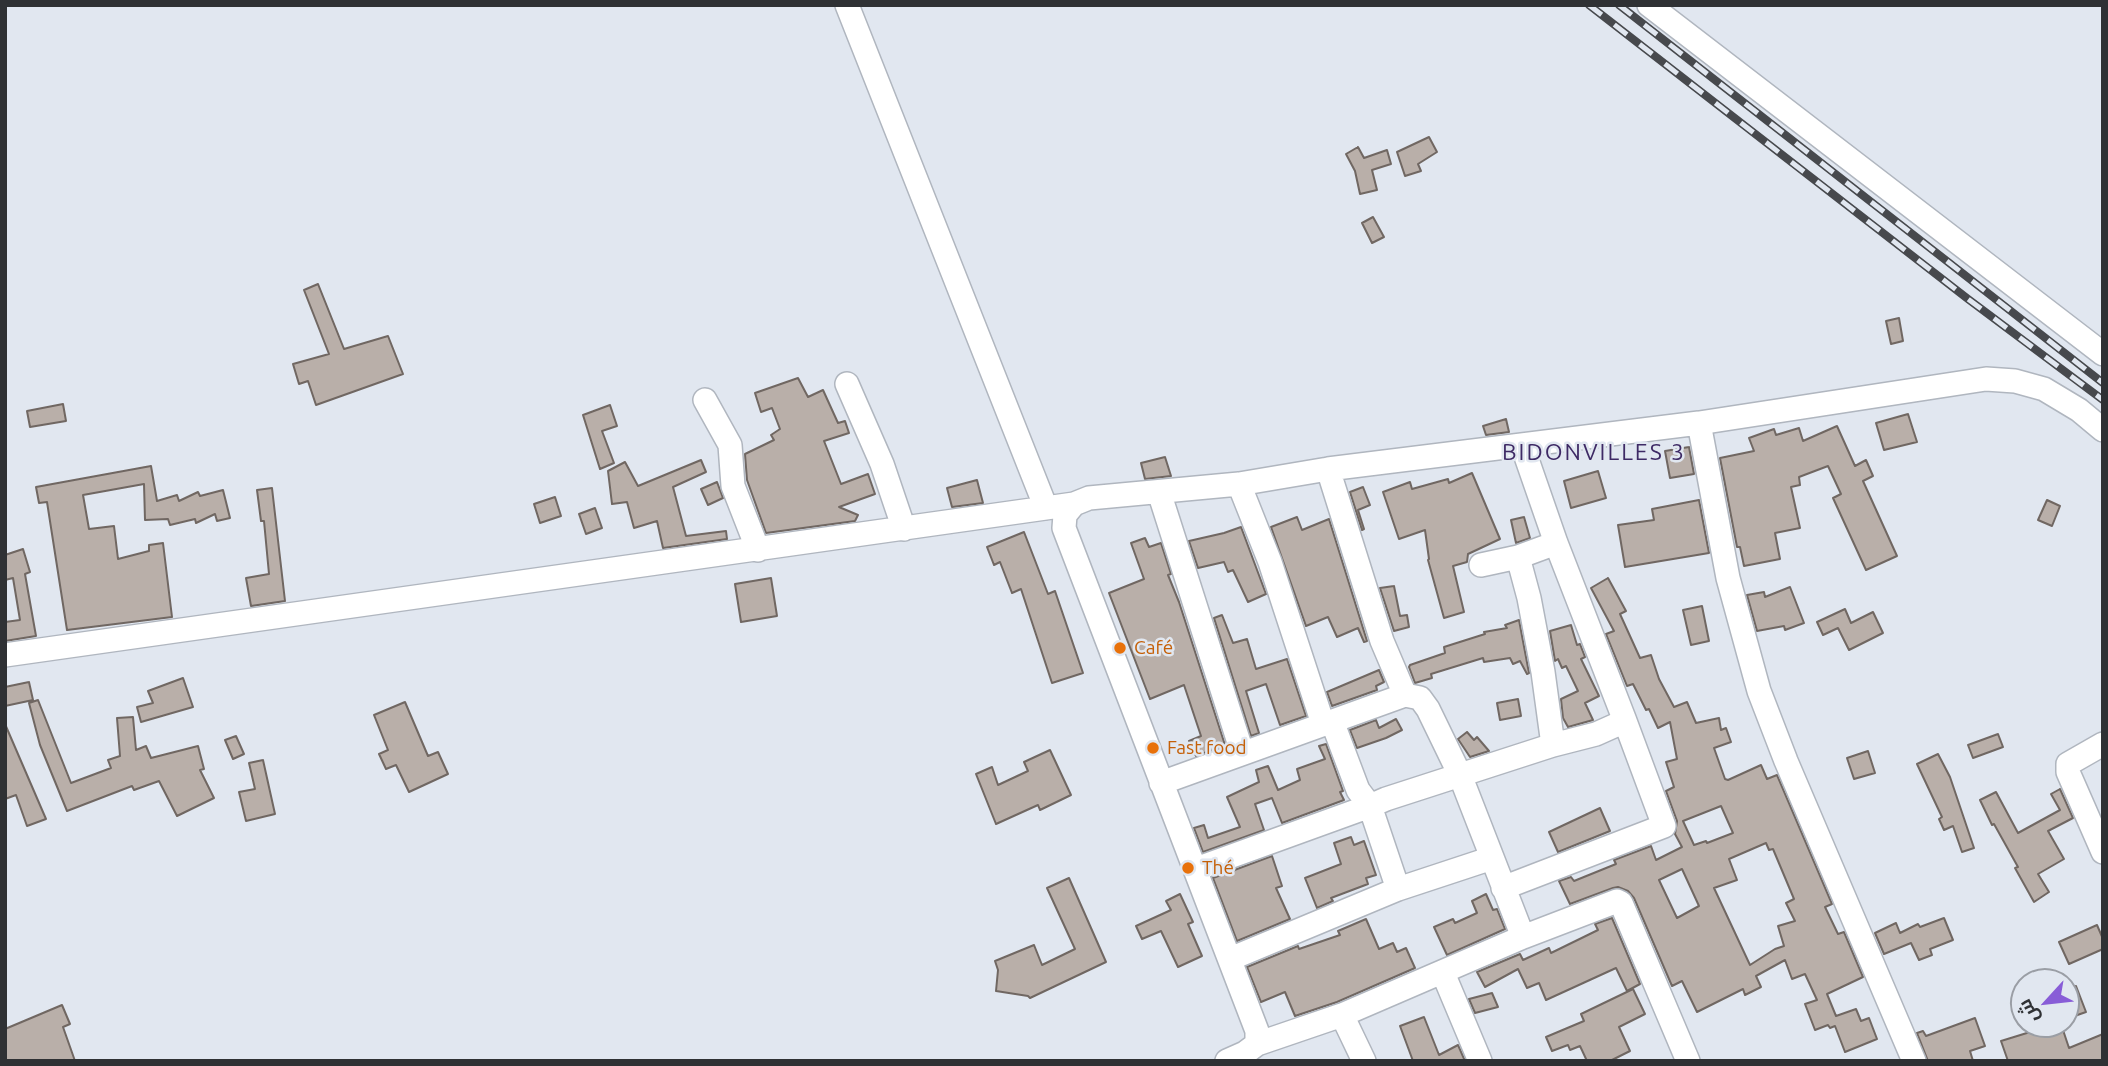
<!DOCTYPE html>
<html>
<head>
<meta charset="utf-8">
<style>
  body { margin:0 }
  #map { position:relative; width:2108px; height:1066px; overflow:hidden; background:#e1e7f0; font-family:Ubuntu,Cairo,sans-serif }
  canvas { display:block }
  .frame { position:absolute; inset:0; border:7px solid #2f3134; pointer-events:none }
  .north { position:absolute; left:2010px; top:968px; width:70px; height:70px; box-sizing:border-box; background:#e1e7f0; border:2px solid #9a9ea5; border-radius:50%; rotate:243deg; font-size:19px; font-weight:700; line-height:28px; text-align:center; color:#2f3134 }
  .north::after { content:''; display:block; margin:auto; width:24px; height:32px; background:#885dd7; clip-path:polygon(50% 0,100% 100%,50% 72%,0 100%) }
</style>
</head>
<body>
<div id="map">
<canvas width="2108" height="1066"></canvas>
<div class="frame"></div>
<div class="north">ش</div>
</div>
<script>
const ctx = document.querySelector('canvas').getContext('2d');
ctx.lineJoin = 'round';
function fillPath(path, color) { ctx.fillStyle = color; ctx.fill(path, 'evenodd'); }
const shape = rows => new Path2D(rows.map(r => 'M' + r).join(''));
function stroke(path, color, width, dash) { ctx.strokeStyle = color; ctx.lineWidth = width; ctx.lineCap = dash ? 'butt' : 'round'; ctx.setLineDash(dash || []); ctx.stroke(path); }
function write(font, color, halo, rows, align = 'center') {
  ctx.font = font + ' Ubuntu,sans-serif'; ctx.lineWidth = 5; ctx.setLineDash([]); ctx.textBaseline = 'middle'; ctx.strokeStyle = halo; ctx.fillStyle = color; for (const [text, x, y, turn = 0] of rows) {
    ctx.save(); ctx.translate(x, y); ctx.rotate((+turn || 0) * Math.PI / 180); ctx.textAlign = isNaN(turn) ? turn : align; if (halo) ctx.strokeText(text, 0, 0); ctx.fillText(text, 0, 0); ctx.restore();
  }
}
const building = shape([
  [1429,137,1437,152,1418,164,1421,171,1405,176,1397,152,1429,137],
  [1358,147,1364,158,1387,150,1391,164,1372,170,1377,190,1360,194,1355,171,1346,154,1358,147],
  [1373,217,1384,237,1372,243,1362,223,1373,217],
  [318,284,344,349,388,336,403,374,316,405,308,381,299,384,293,364,329,354,304,290,318,284],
  [1899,318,1903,341,1891,344,1886,321,1899,318],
  [798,378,808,397,823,390,838,423,845,421,849,433,824,441,841,484,868,474,875,494,839,507,858,515,855,521,766,533,747,480,745,454,774,440,771,435,780,429,772,408,761,412,755,393,798,378],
  [63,404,66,421,30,427,27,411,63,404],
  [610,405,617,426,602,431,614,463,600,469,583,415,610,405],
  [1908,414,1917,442,1884,450,1876,423,1908,414],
  [1506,419,1509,432,1486,435,1483,426,1506,419],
  [1837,426,1855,466,1866,460,1873,476,1863,481,1897,556,1866,570,1833,498,1841,494,1828,466,1799,477,1800,485,1791,487,1800,528,1775,533,1780,559,1744,566,1740,547,1737,547,1720,458,1754,451,1749,438,1774,429,1776,435,1799,428,1803,441,1837,426],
  [1689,447,1694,474,1670,478,1665,451,1689,447],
  [1165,457,1171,476,1145,479,1141,463,1165,457],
  [701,460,706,472,673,487,686,536,726,531,727,539,663,548,657,521,634,528,627,502,612,504,608,471,625,462,638,486,701,460],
  [151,466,157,501,177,495,179,501,198,492,200,496,223,490,230,518,217,521,215,514,196,523,195,519,170,525,168,519,145,520,144,484,83,495,89,529,114,526,118,559,149,551,149,545,163,543,172,617,67,630,47,502,39,503,36,487,151,466],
  [1598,471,1606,498,1571,508,1564,481,1598,471],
  [1472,473,1500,539,1468,554,1467,562,1453,566,1464,612,1444,618,1428,560,1429,559,1425,530,1399,539,1383,492,1410,482,1412,489,1448,479,1449,483,1472,473],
  [977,480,983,503,952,507,947,488,977,480],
  [717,482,723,498,708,505,701,489,717,482],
  [1363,487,1370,505,1358,510,1364,529,1362,530,1350,492,1363,487],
  [272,488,285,601,251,606,246,578,269,574,264,521,261,521,257,490,272,488],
  [555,497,561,516,540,523,534,504,555,497],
  [1699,500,1709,553,1625,567,1618,525,1654,520,1652,509,1699,500],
  [2047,500,2060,506,2052,526,2038,520,2047,500],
  [595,508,602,528,586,534,579,514,595,508],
  [1297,517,1302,530,1329,519,1367,641,1364,642,1358,628,1337,637,1328,617,1306,626,1271,527,1297,517],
  [1524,517,1530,538,1516,543,1511,520,1524,517],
  [1241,527,1266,594,1248,602,1233,570,1228,572,1224,562,1198,568,1189,541,1224,533,1241,527],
  [1024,532,1048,594,1055,591,1083,673,1052,683,1021,589,1012,593,1000,562,994,565,987,547,1024,532],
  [1145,538,1149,547,1161,543,1171,574,1168,575,1179,602,1225,745,1196,756,1189,741,1201,736,1184,685,1150,699,1109,593,1144,579,1131,543,1145,538],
  [23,549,30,572,25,574,36,636,5,641,5,622,20,620,13,578,5,580,5,555,23,549],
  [771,578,777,616,741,622,735,584,771,578],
  [1608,578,1626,611,1620,614,1640,658,1651,655,1659,679,1674,707,1687,702,1696,723,1719,718,1721,730,1726,728,1731,742,1714,748,1725,779,1728,780,1761,765,1767,779,1777,775,1832,904,1825,907,1838,934,1844,932,1863,977,1827,994,1836,1016,1856,1009,1861,1021,1869,1018,1877,1039,1845,1052,1835,1026,1830,1028,1828,1025,1815,1030,1805,1004,1817,1000,1805,974,1792,979,1785,960,1756,976,1761,987,1745,995,1743,989,1697,1012,1682,981,1672,986,1634,898,1628,891,1618,887,1613,888,1570,904,1559,881,1571,877,1574,881,1616,864,1614,860,1651,846,1656,860,1682,847,1675,834,1677,821,1666,791,1674,787,1666,762,1677,759,1670,722,1658,728,1649,709,1646,710,1633,684,1627,686,1606,634,1614,631,1591,588,1608,578],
  [1721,806,1733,833,1707,843,1706,841,1694,845,1683,821,1721,806],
  [1766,843,1769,850,1773,849,1794,899,1786,903,1795,921,1778,926,1784,946,1775,949,1750,965,1714,888,1737,880,1729,859,1766,843],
  [1682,869,1699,906,1677,918,1659,880,1682,869],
  [1394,586,1400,616,1407,615,1409,627,1394,631,1380,588,1394,586],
  [1790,587,1804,623,1785,630,1784,626,1757,631,1747,595,1764,592,1765,597,1790,587],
  [1702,606,1709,641,1691,645,1683,610,1702,606],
  [1845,609,1851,623,1873,612,1883,633,1849,650,1838,628,1823,635,1817,622,1845,609],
  [1222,615,1233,643,1247,639,1256,669,1287,659,1306,716,1280,725,1266,684,1246,691,1259,733,1251,736,1214,618,1222,615],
  [1519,620,1529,673,1527,674,1520,661,1513,664,1510,658,1484,662,1483,658,1431,674,1432,678,1415,683,1409,667,1410,665,1445,653,1444,647,1485,634,1484,632,1507,628,1505,625,1519,620],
  [1571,625,1577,645,1580,644,1585,657,1581,659,1599,696,1585,703,1593,720,1568,727,1563,718,1561,699,1578,691,1566,666,1562,668,1558,659,1555,661,1550,631,1571,625],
  [1379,670,1384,682,1376,686,1377,690,1332,706,1327,692,1379,670],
  [183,678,193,707,141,722,137,707,153,703,148,691,183,678],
  [29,682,33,700,5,706,5,687,29,682],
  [1518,699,1521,716,1500,720,1497,703,1518,699],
  [38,700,71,783,111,768,108,760,120,756,117,718,133,717,136,750,146,746,151,758,198,746,204,769,200,770,214,798,177,816,159,781,134,790,132,786,67,811,40,745,29,703,38,700],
  [405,702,428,756,438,752,448,774,409,792,396,765,386,769,379,754,388,750,374,715,405,702],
  [1396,719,1402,730,1386,738,1357,748,1350,730,1376,720,1379,728,1396,719],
  [5,724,46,819,27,826,16,795,5,799,5,724],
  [1467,732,1474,740,1477,737,1489,751,1470,757,1458,739,1467,732],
  [1998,734,2003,747,1973,758,1968,745,1998,734],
  [236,736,244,754,233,759,225,740,236,736],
  [1326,744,1343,791,1340,792,1344,800,1282,823,1272,798,1255,804,1264,830,1203,852,1194,828,1204,825,1208,838,1240,827,1227,797,1259,782,1256,770,1268,766,1278,790,1300,780,1297,769,1325,759,1319,746,1326,744],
  [1050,750,1071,795,1040,810,1038,805,996,824,976,774,992,767,998,785,1028,771,1024,762,1050,750],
  [1868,751,1875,773,1854,779,1847,758,1868,751],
  [1938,754,1950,777,1974,848,1962,852,1953,826,1944,830,1939,819,1942,817,1917,764,1938,754],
  [263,760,275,814,246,821,239,792,255,789,249,763,263,760],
  [2060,789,2073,818,2048,831,2064,859,2038,874,2049,892,2034,902,2015,868,2018,867,1994,824,1992,825,1980,800,1996,792,2018,833,2060,810,2051,794,2060,789],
  [1600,808,1610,831,1558,852,1549,832,1600,808],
  [1351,837,1354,845,1364,841,1376,875,1366,878,1368,884,1331,898,1333,901,1317,908,1305,878,1341,864,1334,843,1351,837],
  [1272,856,1282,886,1276,888,1290,919,1237,941,1213,878,1272,856],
  [1069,878,1106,962,1030,998,1028,996,996,991,998,970,995,961,1034,945,1042,965,1075,949,1047,888,1069,878],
  [1180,894,1193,922,1188,924,1202,956,1178,967,1161,931,1142,939,1136,926,1171,910,1166,901,1180,894],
  [1486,894,1493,910,1497,909,1505,929,1447,955,1434,927,1453,919,1455,923,1477,913,1472,901,1486,894],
  [1612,918,1640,984,1627,991,1616,968,1546,1000,1539,983,1527,988,1518,969,1485,987,1477,972,1520,954,1523,960,1549,948,1551,953,1598,930,1595,924,1612,918],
  [1944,918,1953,940,1930,949,1932,955,1919,960,1911,943,1884,954,1875,933,1896,923,1900,933,1918,924,1920,927,1944,918],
  [1366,919,1379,949,1393,943,1397,952,1406,948,1415,968,1337,1002,1295,1016,1285,992,1261,1002,1247,967,1298,946,1299,949,1340,935,1338,931,1366,919],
  [2097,925,2103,939,2103,949,2069,964,2059,942,2097,925],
  [2076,986,2086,1012,2066,1019,2066,989,2076,986],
  [1633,989,1645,1014,1619,1027,1630,1051,1610,1061,1587,1061,1580,1046,1570,1050,1568,1045,1552,1051,1546,1037,1584,1021,1581,1014,1633,989],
  [1492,993,1498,1007,1475,1013,1469,999,1492,993],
  [62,1005,70,1024,63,1027,75,1061,5,1061,5,1029,62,1005],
  [1424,1017,1439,1055,1458,1045,1465,1061,1413,1061,1400,1026,1424,1017],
  [1975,1018,1985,1046,1970,1051,1973,1061,1928,1061,1917,1033,1923,1031,1926,1036,1975,1018],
  [2056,1024,2061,1024,2069,1048,2103,1034,2103,1061,2008,1061,2001,1041,2056,1024]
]);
const minor = shape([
  [847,5,1046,508],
  [1649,5,2103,354],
  [847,384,882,464,904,529],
  [705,400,730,445,733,486,758,550],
  [1699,423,1728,578,1759,691,1786,761,1914,1061],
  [1328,469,1382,641,1405,695],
  [1239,484,1270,562,1323,724],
  [1159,492,1242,752],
  [1518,557,1529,598,1543,672,1553,745],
  [1481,565,1518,557,1556,543],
  [5,655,1074,504],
  [1332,721,1358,790,1370,806,1386,799,1553,745,1596,734,1625,721,1556,543,1522,445],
  [2103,744,2068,764,2068,772,2103,852],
  [1161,783,1405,695,1420,698,1428,709,1460,775,1523,937],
  [1196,869,1370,806,1398,889],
  [1503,888,1664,826,1625,721],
  [1230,959,1398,889,1492,858],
  [1443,973,1480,1061],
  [1342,1015,1364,1061],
  [1257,1044,1342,1015,1523,937,1617,901,1621,903,1688,1061],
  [1227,1061,1245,1053,1257,1044,1257,1031,1064,528,1065,515,1074,504,1089,498,1239,484,1328,469,1699,423,1986,379,2015,381,2044,389,2079,410,2103,430]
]);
const rail = shape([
  [1589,5,1968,299,2103,400],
  [1619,5,2103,383]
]);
const markers = [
  [1120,648,7,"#e8710a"],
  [1153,748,7,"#e8710a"],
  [1188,868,7,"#e8710a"]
];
const foodNames = [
  ["Café",1134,648],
  ["Fast food",1167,748],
  ["Thé",1202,868]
];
const quarterNames = [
  ["BIDONVILLES 3",1594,452]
];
fillPath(building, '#b9afa9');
stroke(building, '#706762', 2);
stroke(minor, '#b0b6bf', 26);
stroke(minor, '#fff', 23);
stroke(rail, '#47494d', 8);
stroke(rail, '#e1e7f0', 5, [16]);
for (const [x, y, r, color] of markers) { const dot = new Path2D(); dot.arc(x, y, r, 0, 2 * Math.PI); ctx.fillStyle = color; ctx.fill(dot); stroke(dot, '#e1e7f0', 2.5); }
write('19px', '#c56008', '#e1e7f0', foodNames, 'left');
ctx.letterSpacing = '2px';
write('23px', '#3e2a65', '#e1e7f0', quarterNames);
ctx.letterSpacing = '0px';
</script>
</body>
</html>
